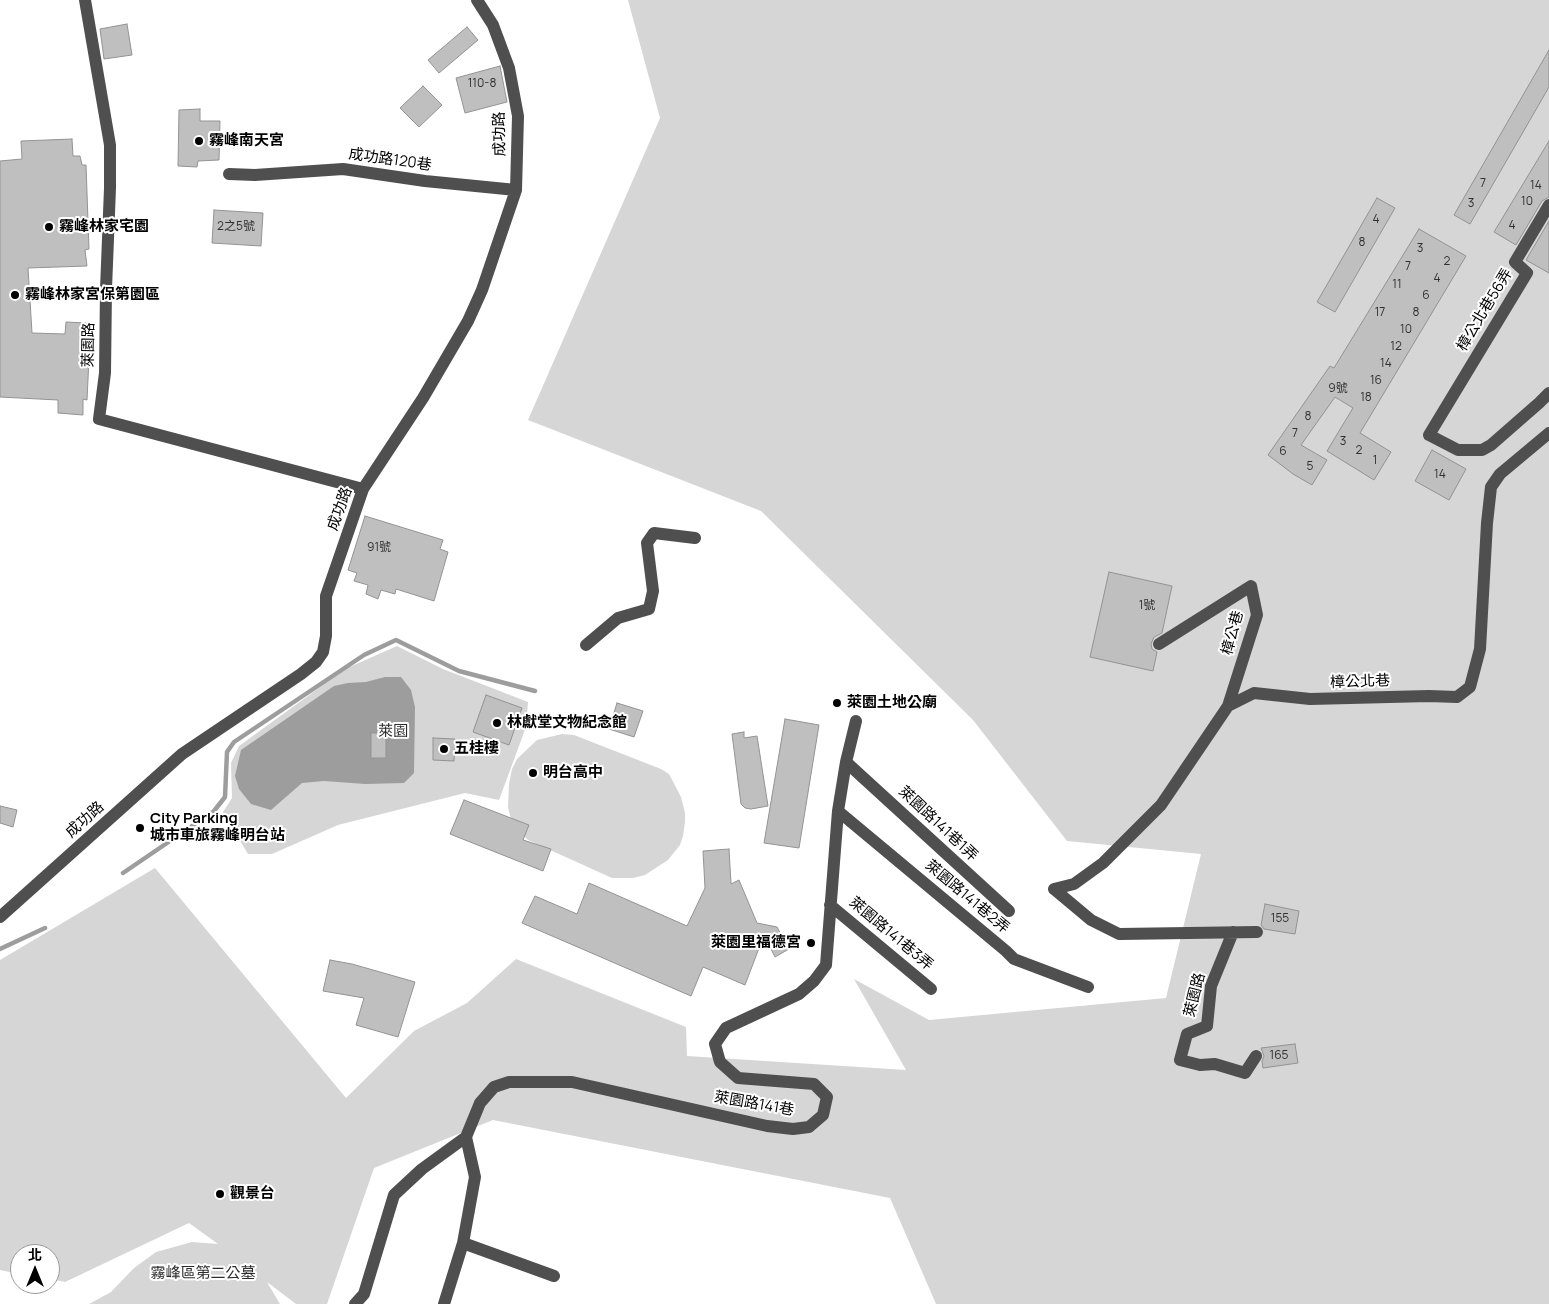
<!DOCTYPE html>
<html>
<head>
<meta charset="utf-8">
<style>
  body { margin:0 }
  #map { position:relative; width:1549px; height:1304px; overflow:hidden; background:#fff; font-family:Manrope,"Noto Sans TC",sans-serif }
  canvas { display:block }
  .north { position:absolute; left:10px; top:1244px; width:50px; height:50px; box-sizing:border-box; background:#fff; border:1px solid #999; border-radius:50%; rotate:0deg; font-size:14px; font-weight:700; line-height:20px; text-align:center; color:#000 }
  .north::after { content:''; display:block; margin:auto; width:18px; height:22px; background:#000; clip-path:polygon(50% 0,100% 100%,50% 72%,0 100%) }
</style>
</head>
<body>
<div id="map">
<canvas width="1549" height="1304"></canvas>
<div class="north">北</div>
</div>
<script>
const ctx = document.querySelector('canvas').getContext('2d');
ctx.lineJoin = 'round';
function fillPath(path, color) { ctx.fillStyle = color; ctx.fill(path, 'evenodd'); }
const shape = rows => new Path2D(rows.map(r => 'M' + r).join(''));
function stroke(path, color, width, dash) { ctx.strokeStyle = color; ctx.lineWidth = width; ctx.lineCap = dash ? 'butt' : 'round'; ctx.setLineDash(dash || []); ctx.stroke(path); }
function write(font, color, halo, rows, align = 'center') {
  ctx.font = font + ' Manrope,"Noto Sans TC",sans-serif'; ctx.lineWidth = 4; ctx.setLineDash([]); ctx.textBaseline = 'middle'; ctx.strokeStyle = halo; ctx.fillStyle = color; for (const [text, x, y, turn = 0] of rows) {
    ctx.save(); ctx.translate(x, y); ctx.rotate((+turn || 0) * Math.PI / 180); ctx.textAlign = isNaN(turn) ? turn : align; if (halo) ctx.strokeText(text, 0, 0); ctx.fillText(text, 0, 0); ctx.restore();
  }
}
const green = shape([
  [628,0,1549,0,1549,1304,936,1304,890,1198,493,1120,374,1168,327,1304,296,1304,267,1282,280,1304,89,1304,111,1292,134,1268,156,1252,192,1242,218,1244,189,1223,65,1282,50,1279,50,1254,20,1254,20,1274,0,1270,0,960,155,868,346,1098,414,1031,467,1003,516,959,686,1027,687,1056,906,1070,854,979,929,1020,1166,998,1201,854,1067,841,973,720,761,511,528,420,660,118],
  [397,646,443,669,528,702,526,727,499,800,465,793,338,825,272,854,248,854,223,812,232,798,231,763,239,746,345,669],
  [562,734,574,735,661,769,669,774,681,797,685,813,685,822,683,836,680,845,668,860,645,875,633,878,612,878,528,840,523,835,510,816,508,807,509,784,512,769,517,759,537,740]
]);
const water = shape([
  [385,677,401,677,411,690,415,707,414,773,404,783,365,784,324,781,302,783,271,810,251,804,239,789,235,776,241,750,334,686,348,683,366,682]
]);
const stream = shape([
  [123,873,214,811,225,797,227,752,234,742,364,655,396,640,459,671,535,691],
  [0,949,45,928]
]);
const building = shape([
  [127,24,132,55,104,59,100,29,127,24],
  [467,27,478,40,439,73,428,60,467,27],
  [1549,50,1549,87,1470,224,1454,215,1549,50],
  [500,66,507,102,465,113,456,78,500,66],
  [423,86,442,105,419,127,400,108,423,86],
  [200,109,200,121,220,121,219,160,198,161,197,167,178,166,179,110,200,109],
  [72,139,73,156,80,156,82,165,86,165,89,249,85,250,87,266,28,268,32,333,65,334,66,322,86,323,85,336,90,337,87,400,83,399,83,415,58,413,58,400,0,397,0,161,22,159,21,141,72,139],
  [1549,141,1549,197,1542,201,1516,245,1494,232,1549,141],
  [1377,198,1395,208,1335,312,1317,302,1377,198],
  [214,210,263,213,261,246,212,243,214,210],
  [1549,221,1549,273,1526,260,1549,221],
  [1419,229,1466,256,1360,433,1391,452,1374,480,1327,451,1353,408,1335,397,1301,445,1327,460,1312,485,1293,474,1268,455,1330,366,1334,368,1419,229],
  [1432,450,1466,469,1449,500,1415,481,1432,450],
  [365,516,443,540,440,549,448,552,434,601,396,589,395,594,381,590,378,599,366,594,368,585,354,581,357,573,348,570,365,516],
  [1109,572,1172,586,1162,633,1154,637,1151,644,1152,649,1157,652,1153,671,1090,657,1109,572],
  [486,695,522,708,509,745,473,732,486,695],
  [617,703,643,711,634,737,609,729,617,703],
  [785,719,819,725,799,848,764,843,785,719],
  [744,732,744,738,757,736,768,806,751,809,745,808,741,804,732,734,744,732],
  [371,733,386,733,386,758,371,758,371,733],
  [433,738,455,739,454,761,433,760,433,738],
  [464,800,529,825,523,840,551,849,543,871,450,834,464,800],
  [0,806,17,810,13,827,0,823,0,806],
  [729,849,731,884,739,880,757,923,777,927,789,949,775,957,764,935,745,985,703,967,691,996,522,923,535,896,577,914,589,883,687,926,705,888,703,851,729,849],
  [1265,904,1299,911,1295,934,1264,929,1261,925,1265,904],
  [330,960,352,964,415,982,398,1037,356,1025,364,998,323,991,330,960],
  [1295,1044,1298,1063,1263,1068,1262,1061,1264,1056,1261,1048,1295,1044]
]);
const minor = shape([
  [85,0,110,145,110,188,106,289,105,373,99,419,363,489],
  [229,174,255,175,343,169,425,181,516,190],
  [1549,205,1515,262,1527,273,1429,435,1458,450,1482,450,1491,445,1539,403,1549,393],
  [1159,644,1251,586,1257,615,1228,706],
  [586,645,618,618,649,609,653,591,647,543,654,533,695,538],
  [846,762,1009,911],
  [838,811,1006,951,1014,959,1088,987],
  [1054,889,1074,884,1103,863,1161,805,1228,706,1254,693,1310,699,1429,696,1457,697,1470,687,1480,649,1487,523,1491,487,1500,474,1549,433],
  [1054,889,1091,920,1119,934,1257,932],
  [830,905,931,989],
  [0,917,182,754,301,674,316,662,323,652,326,636,326,596,363,489,423,398,468,321,482,290,516,190,518,116,509,68,493,25,477,0],
  [1233,932,1211,986,1207,1026,1187,1034,1180,1060,1200,1065,1215,1064,1245,1073,1256,1056],
  [463,1243,554,1276],
  [355,1304,364,1294,394,1195,422,1169,466,1137],
  [444,1304,463,1243,475,1177,466,1137,480,1103,494,1087,509,1082,572,1082,767,1126,793,1129,809,1127,823,1115,827,1097,814,1084,738,1078,720,1062,715,1044,726,1028,799,994,814,981,826,965,838,811,846,762,856,721]
]);
const markers = [
  [199,141,5,"#000"],
  [49,227,5,"#000"],
  [15,295,5,"#000"],
  [837,703,5,"#000"],
  [497,723,5,"#000"],
  [444,749,5,"#000"],
  [533,773,5,"#000"],
  [140,828,5,"#000"],
  [811,943,5,"#000"],
  [220,1194,5,"#000"]
];
const numberNames = [
  ["110-8",482,84],
  ["7",1483,184],
  ["14",1536,186],
  ["10",1527,202],
  ["3",1471,204],
  ["4",1376,220],
  ["4",1512,226],
  ["2之5號",236,227],
  ["8",1362,243],
  ["3",1420,249],
  ["2",1447,262],
  ["7",1408,267],
  ["4",1437,279],
  ["11",1397,285],
  ["6",1426,296],
  ["17",1380,313],
  ["8",1416,313],
  ["10",1406,330],
  ["12",1396,347],
  ["14",1386,364],
  ["16",1376,381],
  ["9號",1338,389],
  ["18",1366,398],
  ["8",1308,417],
  ["7",1295,434],
  ["3",1343,442],
  ["2",1359,451],
  ["6",1283,452],
  ["1",1375,461],
  ["5",1310,467],
  ["14",1440,475],
  ["91號",379,548],
  ["1號",1147,606],
  ["155",1280,919],
  ["165",1279,1056]
];
const streetNames = [
  ["成功路",500,134,-91],
  ["成功路120巷",390,160,8],
  ["樟公北巷56弄",1485,310,-59],
  ["萊園路",89,345,-89],
  ["成功路",340,509,-70],
  ["樟公巷",1233,633,-75],
  ["樟公北巷",1360,682,-2],
  ["成功路",85,820,-42],
  ["萊園路141巷1弄",938,824,43],
  ["萊園路141巷2弄",967,897,40],
  ["萊園路141巷3弄",891,934,40],
  ["萊園路",1195,995,-76],
  ["萊園路141巷",754,1104,10]
];
const poiNames = [
  ["霧峰南天宮",209,141],
  ["霧峰林家宅園",59,227],
  ["霧峰林家宮保第園區",25,295],
  ["萊園土地公廟",847,703],
  ["林獻堂文物紀念館",507,723],
  ["五桂樓",454,749],
  ["明台高中",543,773],
  ["City Parking",150,819],
  ["城市車旅霧峰明台站",150,836],
  ["萊園里福德宮",801,943,"right"],
  ["觀景台",230,1194]
];
const parkNames = [
  ["萊園",393,732],
  ["霧峰區第二公墓",203,1274]
];
fillPath(green, '#d6d6d6');
fillPath(water, '#9d9d9d');
stroke(stream, '#9d9d9d', 4.5);
fillPath(building, '#bfbfbf');
stroke(building, '#939393', 1);
stroke(minor, '#4f4f4f', 12);
for (const [x, y, r, color] of markers) { const dot = new Path2D(); dot.arc(x, y, r, 0, 2 * Math.PI); ctx.fillStyle = color; ctx.fill(dot); stroke(dot, '#fff', 2); }
write('12px', '#303030', null, numberNames);
write('15px', '#000', '#fff', streetNames);
write('bold 15px', '#000', '#fff', poiNames, 'left');
write('15px', '#2d2d2d', '#fff', parkNames);
</script>
</body>
</html>
